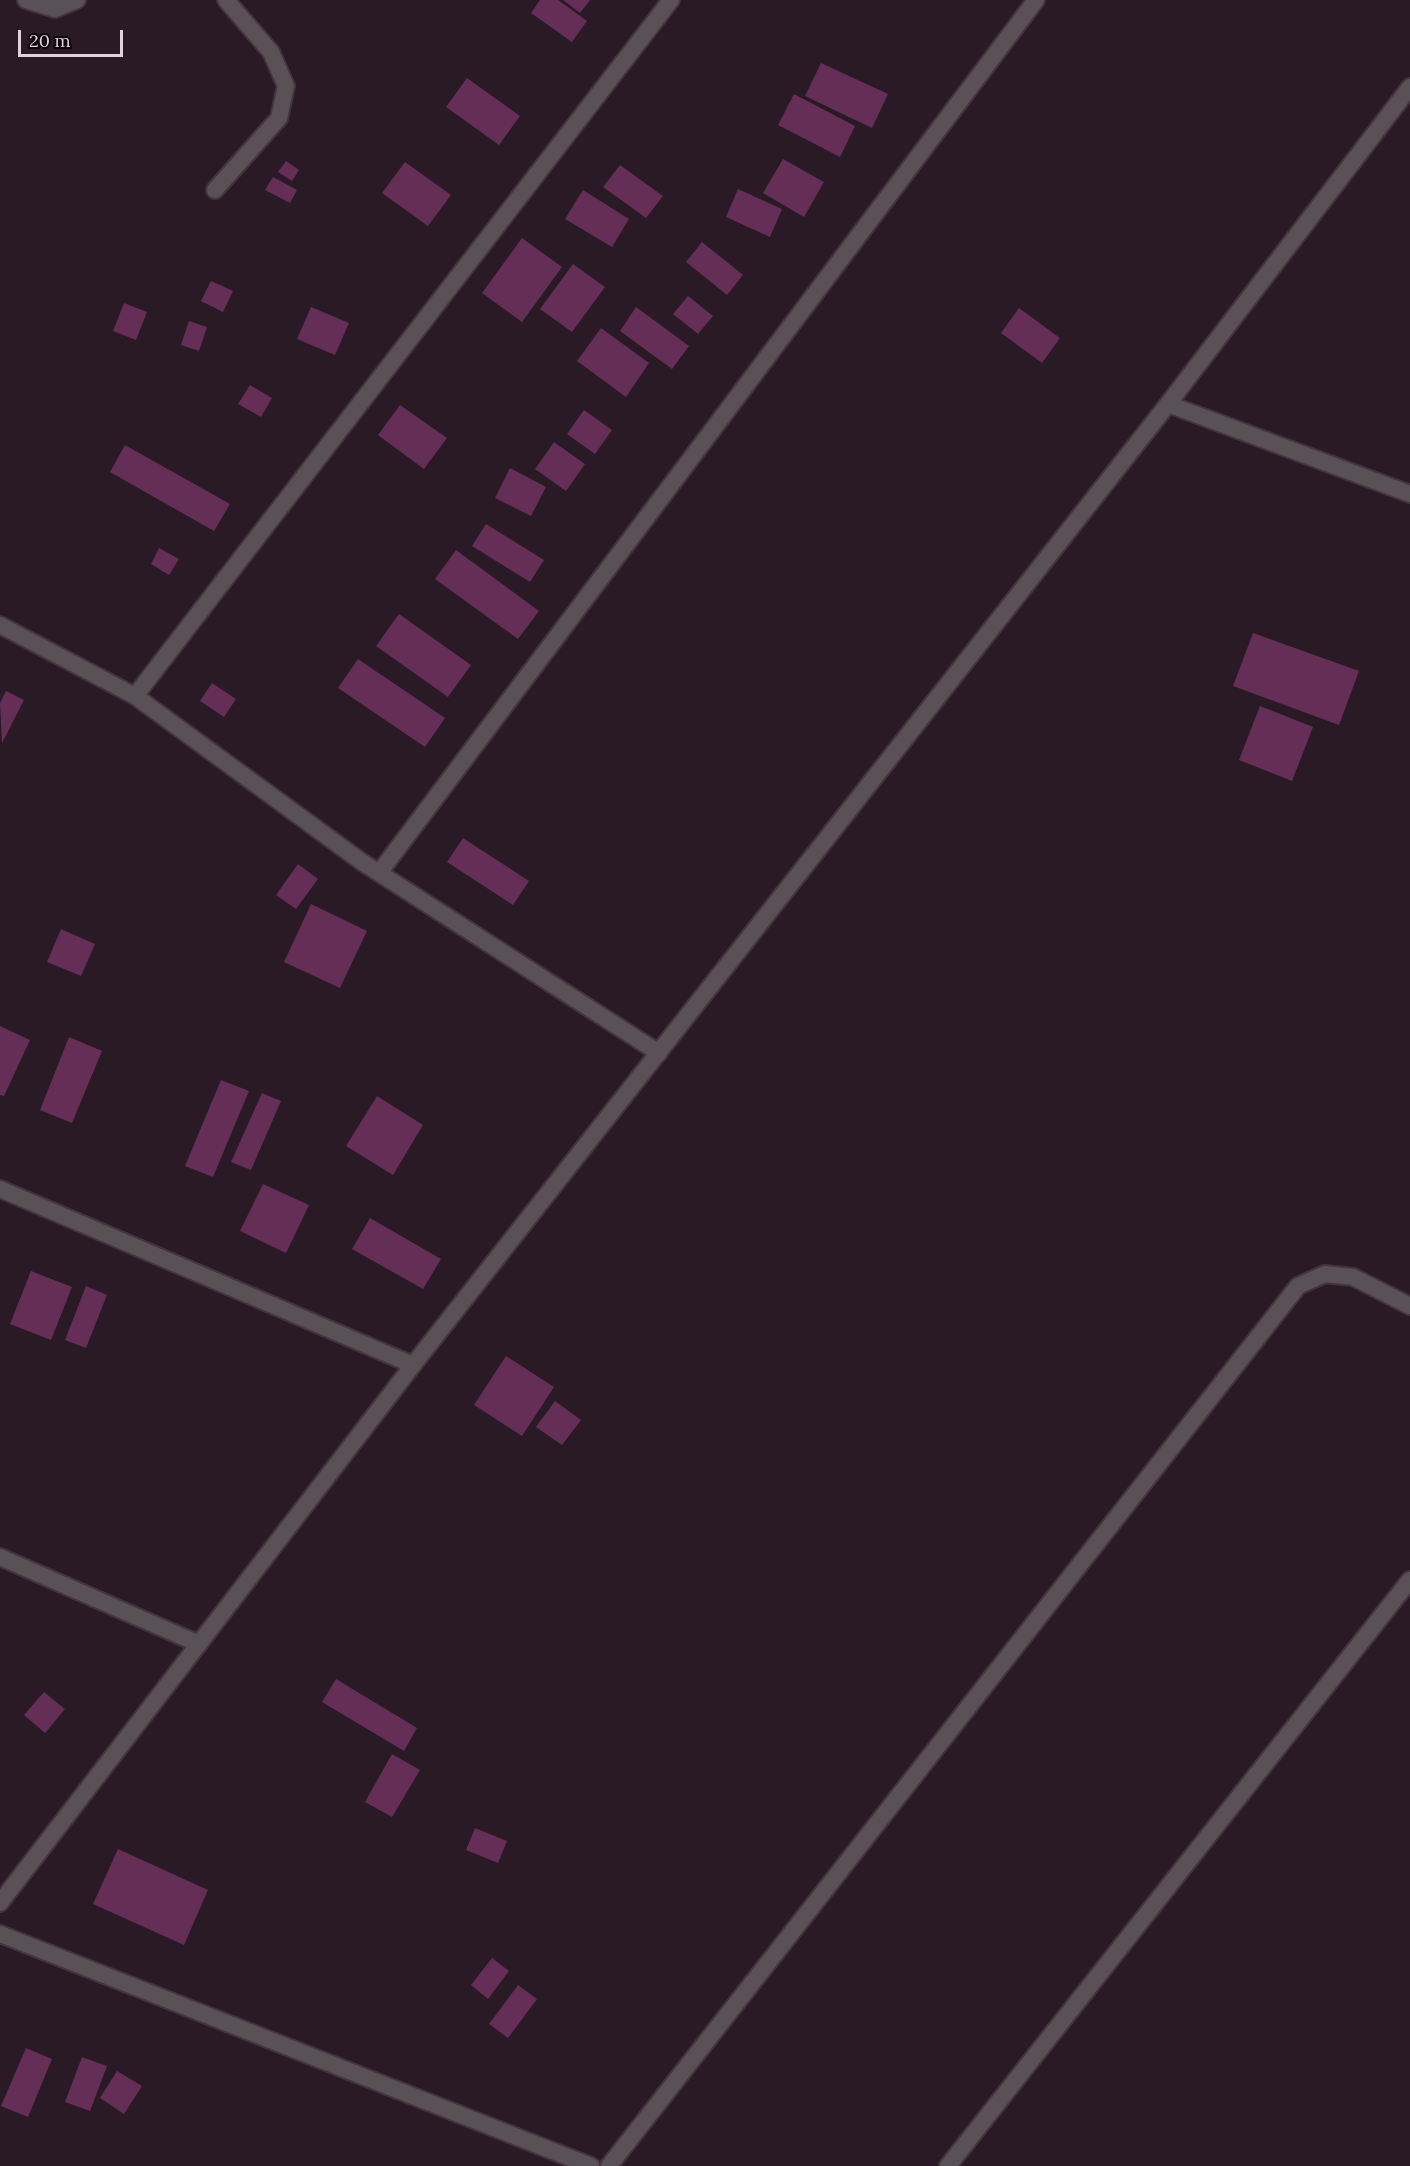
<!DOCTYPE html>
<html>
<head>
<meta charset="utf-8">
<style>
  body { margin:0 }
  #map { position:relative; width:1410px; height:2166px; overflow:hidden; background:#2a1a25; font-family:Lora,serif }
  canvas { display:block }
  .scale { position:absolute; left:18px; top:30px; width:105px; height:27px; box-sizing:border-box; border:3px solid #ded3da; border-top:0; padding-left:8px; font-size:18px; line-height:21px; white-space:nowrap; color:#ded3da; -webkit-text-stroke:4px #0e070c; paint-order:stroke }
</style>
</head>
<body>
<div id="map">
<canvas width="1410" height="2166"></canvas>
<div class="scale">20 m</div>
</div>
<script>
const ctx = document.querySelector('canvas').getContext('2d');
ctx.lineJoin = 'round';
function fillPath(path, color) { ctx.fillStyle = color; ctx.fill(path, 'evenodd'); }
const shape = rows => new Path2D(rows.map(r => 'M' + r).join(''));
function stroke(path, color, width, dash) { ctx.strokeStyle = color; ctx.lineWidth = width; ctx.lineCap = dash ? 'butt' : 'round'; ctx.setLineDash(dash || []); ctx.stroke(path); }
const building = shape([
  [540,0,558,0,587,21,572,42,531,13],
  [563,0,590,0,580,13],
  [821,63,888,94,872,128,805,96],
  [467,78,520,116,499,145,446,107],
  [794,94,855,126,840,157,778,125],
  [783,159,824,182,804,217,763,193],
  [286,161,299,170,292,181,278,172],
  [405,162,451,195,428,226,382,193],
  [620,165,663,196,646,218,603,187],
  [273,177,297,190,290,203,265,190],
  [738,189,782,209,770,237,726,217],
  [583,190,629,219,612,247,565,219],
  [522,238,562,267,522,322,482,293],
  [702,242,743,275,727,295,686,262],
  [573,264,605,287,572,332,540,309],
  [211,281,233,291,223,312,201,301],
  [688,296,713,316,698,334,673,314],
  [124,303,147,312,136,340,113,331],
  [311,307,349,323,335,355,297,339],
  [636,307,689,346,672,369,620,331],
  [1019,308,1060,338,1042,363,1001,333],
  [189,321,207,327,199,351,181,345],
  [601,328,649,363,626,397,577,361],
  [250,385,272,398,261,417,238,404],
  [400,405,447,438,424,469,378,435],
  [584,410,612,430,595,454,567,434],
  [554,442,585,464,566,491,535,469],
  [125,445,230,504,214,531,110,472],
  [510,468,546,487,531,516,495,498],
  [486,524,544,560,530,582,472,546],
  [159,548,179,559,169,575,151,564],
  [456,550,539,611,518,639,435,579],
  [399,614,471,665,448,697,376,646],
  [1253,633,1359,671,1339,725,1233,686],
  [358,659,445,718,425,747,338,688],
  [212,683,236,699,224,717,200,701],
  [6,691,24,700,2,743,0,703],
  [1260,706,1313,727,1292,781,1239,760],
  [463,838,529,881,513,905,447,862],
  [298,864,318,879,296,909,276,895],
  [311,904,367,931,340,988,284,962],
  [61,929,95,944,81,976,47,962],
  [0,1026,30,1040,4,1096,0,1095],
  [69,1037,102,1051,72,1123,40,1110],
  [221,1080,249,1091,213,1177,185,1166],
  [262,1093,281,1101,251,1170,231,1162],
  [377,1096,423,1125,393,1175,346,1146],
  [263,1184,309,1205,286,1253,240,1231],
  [370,1218,441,1259,423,1289,352,1249],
  [31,1271,72,1287,51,1340,10,1324],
  [86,1286,107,1295,86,1348,65,1340],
  [506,1356,554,1387,522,1436,474,1405],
  [555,1401,581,1420,562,1445,536,1427],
  [336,1679,417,1728,404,1751,322,1702],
  [44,1692,65,1709,45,1733,24,1715],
  [392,1754,420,1770,392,1817,365,1802],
  [475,1828,507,1841,498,1863,466,1850],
  [118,1849,208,1890,184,1945,93,1904],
  [492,1958,509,1971,488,1999,471,1985],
  [518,1985,537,1999,508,2038,489,2024],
  [26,2048,52,2059,28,2117,1,2106],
  [82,2057,107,2066,90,2111,65,2102],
  [117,2071,142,2086,124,2114,100,2098]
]);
const service = shape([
  [26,0,55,9,77,0],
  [135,696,671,0]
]);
const minor = shape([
  [215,190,279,118,286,86,271,52,226,0],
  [1168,404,1410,494],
  [0,625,135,696,362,862,659,1053],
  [379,873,1036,0],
  [0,1189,413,1365],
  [0,1557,199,1644],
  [609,2166,1298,1286,1325,1274,1353,1277,1410,1306],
  [948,2166,1410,1580]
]);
const tertiary = shape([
  [0,1903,413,1365,1168,404,1410,87],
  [0,1934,591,2166]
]);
fillPath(building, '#642e56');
stroke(service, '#43343e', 20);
stroke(minor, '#43343e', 20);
stroke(tertiary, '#43343e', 20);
stroke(service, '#595156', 16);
stroke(minor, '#595156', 16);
stroke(tertiary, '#595156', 16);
</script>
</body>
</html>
